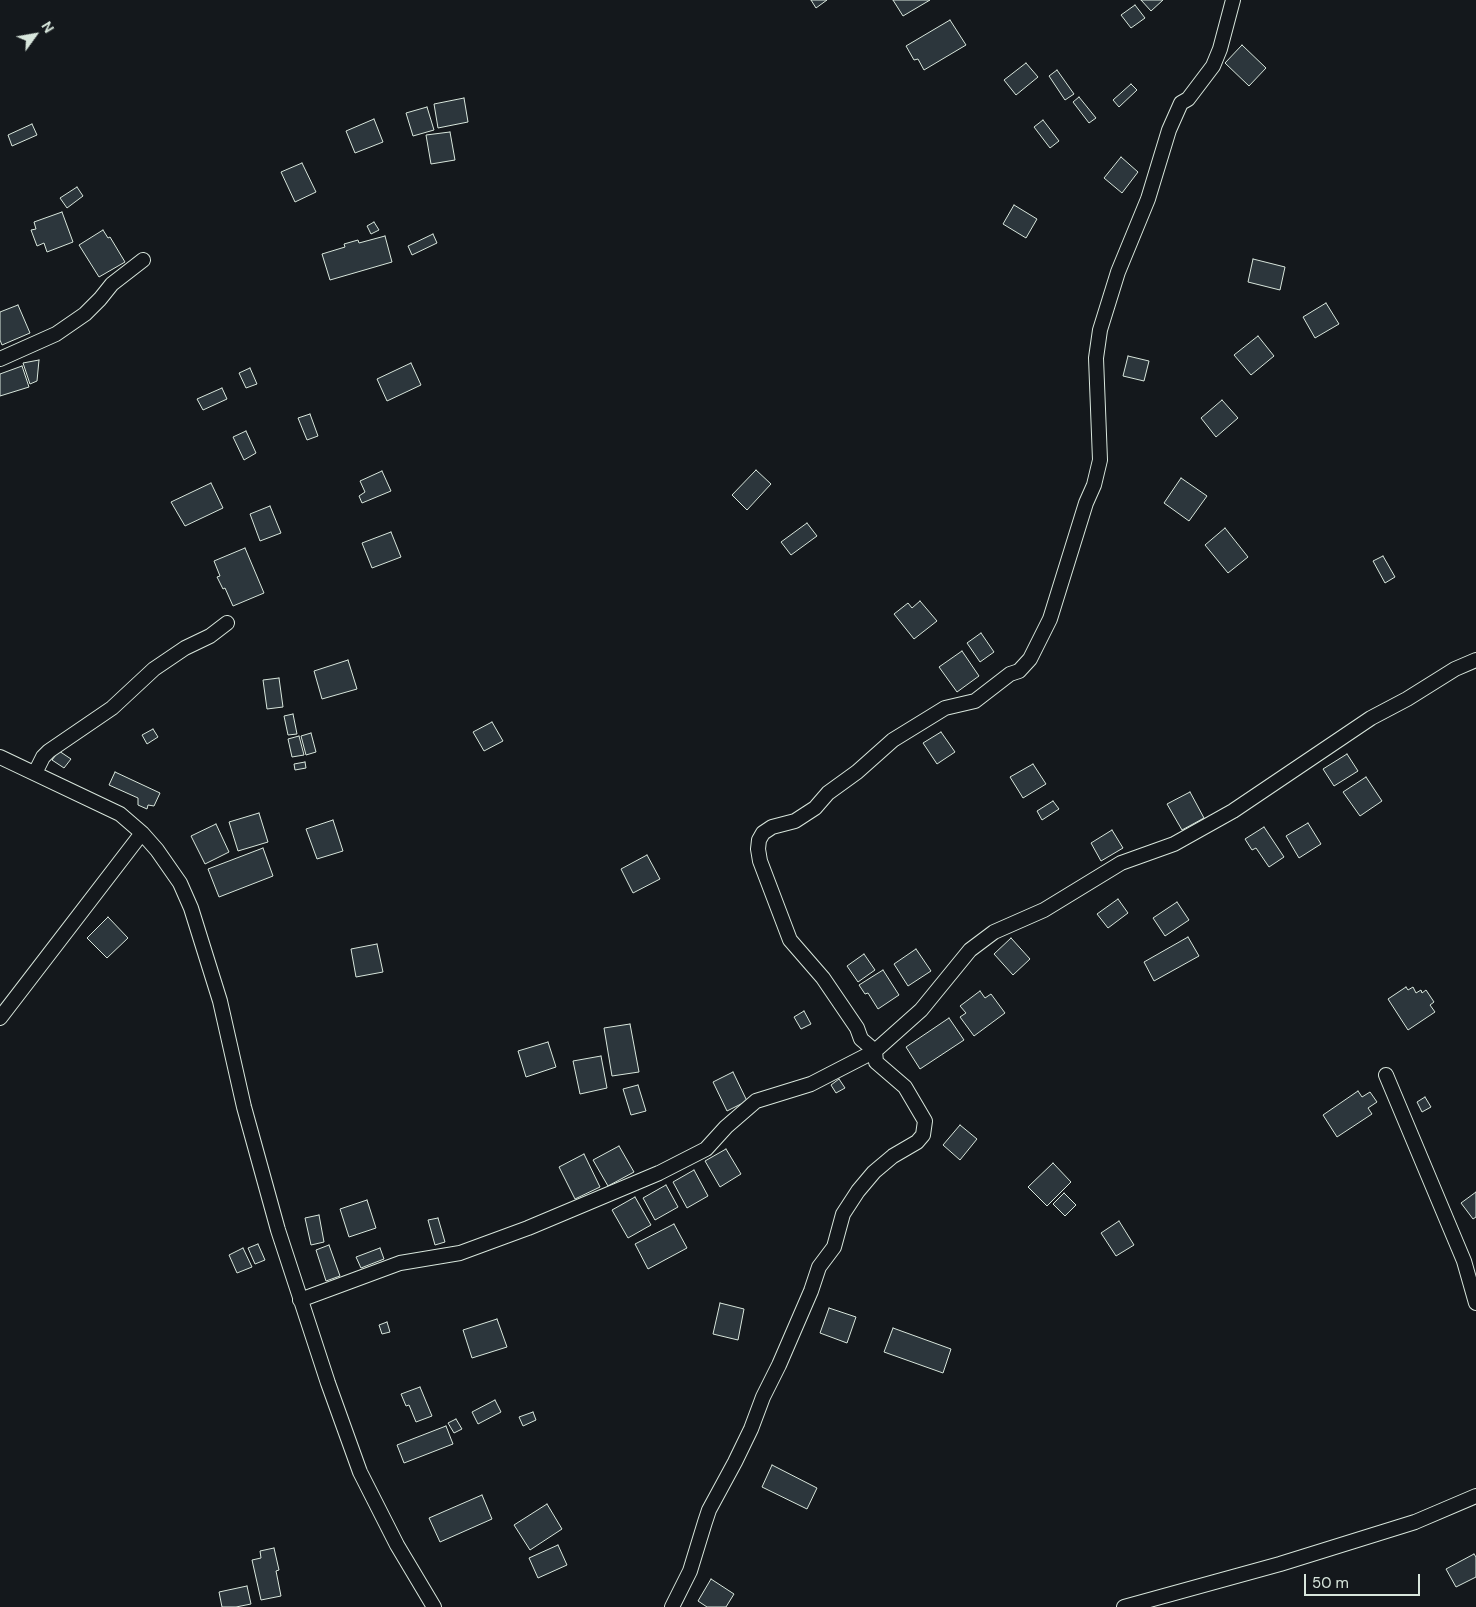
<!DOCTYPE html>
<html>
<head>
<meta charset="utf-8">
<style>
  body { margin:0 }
  #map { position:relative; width:1476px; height:1607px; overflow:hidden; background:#14181c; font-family:"DM Sans",sans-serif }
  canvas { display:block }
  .north { position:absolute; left:10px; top:10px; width:50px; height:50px; -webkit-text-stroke:4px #14181c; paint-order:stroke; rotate:58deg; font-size:14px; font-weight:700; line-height:20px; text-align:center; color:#d8e6dc }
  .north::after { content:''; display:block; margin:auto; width:18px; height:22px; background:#d8e6dc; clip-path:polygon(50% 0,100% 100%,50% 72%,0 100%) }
  .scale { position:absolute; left:1304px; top:1574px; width:116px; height:22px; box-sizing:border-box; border:2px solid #d8e6dc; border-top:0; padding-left:6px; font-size:15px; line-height:18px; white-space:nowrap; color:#d8e6dc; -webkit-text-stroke:4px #14181c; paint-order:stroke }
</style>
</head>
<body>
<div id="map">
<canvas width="1476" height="1607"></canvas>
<div class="north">N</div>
<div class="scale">50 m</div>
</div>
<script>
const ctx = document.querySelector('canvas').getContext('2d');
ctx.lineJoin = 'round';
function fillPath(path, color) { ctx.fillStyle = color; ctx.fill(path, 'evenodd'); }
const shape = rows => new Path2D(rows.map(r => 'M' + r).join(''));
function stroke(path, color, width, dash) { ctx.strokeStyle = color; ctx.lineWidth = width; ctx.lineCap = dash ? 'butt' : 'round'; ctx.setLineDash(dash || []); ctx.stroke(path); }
const building = shape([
  [811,0,827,0,816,8,811,0],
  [893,0,930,0,903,16,893,0],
  [1141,0,1163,0,1151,11,1141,0],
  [1135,5,1145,18,1131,28,1121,15,1135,5],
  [950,20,966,45,924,70,918,59,914,60,906,46,950,20],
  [1242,45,1266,68,1249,86,1225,63,1242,45],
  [1026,63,1038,77,1016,95,1004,80,1026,63],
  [1057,70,1074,94,1065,100,1049,76,1057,70],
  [1131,84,1137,90,1119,107,1113,100,1131,84],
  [1079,97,1096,118,1089,123,1073,102,1079,97],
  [464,98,468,122,438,128,434,104,464,98],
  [427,107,434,130,413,136,406,113,427,107],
  [374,119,383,142,355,153,346,131,374,119],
  [1043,120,1059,141,1050,148,1034,127,1043,120],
  [32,124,37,135,12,146,8,135,32,124],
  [450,132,455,160,431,164,426,135,450,132],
  [1121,157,1138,172,1122,193,1104,178,1121,157],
  [302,163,316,192,295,202,281,172,302,163],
  [77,187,83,196,67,208,60,198,77,187],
  [1014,205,1037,219,1026,238,1003,224,1014,205],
  [62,212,73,242,47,252,44,243,37,246,31,230,36,229,34,222,62,212],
  [374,222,379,230,371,234,367,226,374,222],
  [103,230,108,238,110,237,125,262,99,277,79,245,103,230],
  [433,234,437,243,412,255,408,246,433,234],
  [385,236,392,262,330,280,322,254,345,247,344,244,358,240,359,243,385,236],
  [1253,259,1285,267,1280,290,1248,282,1253,259],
  [1326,303,1339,324,1315,338,1303,317,1326,303],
  [18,305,30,333,2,345,0,340,0,312,18,305],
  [1258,336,1274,356,1251,375,1234,355,1258,336],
  [1128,356,1149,361,1144,381,1123,376,1128,356],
  [39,360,37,381,30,384,23,363,39,360],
  [411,363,421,385,387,401,377,379,411,363],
  [22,366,29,387,0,396,0,374,22,366],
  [250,368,257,384,246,388,239,373,250,368],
  [222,388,227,399,203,410,197,399,222,388],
  [1222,400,1238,418,1216,437,1201,418,1222,400],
  [310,414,318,436,307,440,298,418,310,414],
  [246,431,256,453,244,460,233,437,246,431],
  [756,470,771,484,747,510,732,495,756,470],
  [382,471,391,491,362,503,359,496,365,492,360,481,382,471],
  [1181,478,1207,496,1189,521,1164,503,1181,478],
  [211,483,223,508,185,526,171,502,211,483],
  [270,506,281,533,260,541,250,514,270,506],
  [807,523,817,536,791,555,781,542,807,523],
  [1225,528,1248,557,1228,573,1205,545,1225,528],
  [391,532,401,557,372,568,362,543,391,532],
  [245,548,264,593,233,606,225,588,223,589,217,577,220,576,214,561,245,548],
  [1383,556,1395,577,1385,583,1373,561,1383,556],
  [920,601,937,621,914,639,894,614,908,603,912,608,920,601],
  [981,633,994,652,980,662,967,643,981,633],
  [962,651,979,676,957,692,939,667,962,651],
  [348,660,357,689,322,699,314,671,348,660],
  [279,678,283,707,267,709,263,680,279,678],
  [293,714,297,734,288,735,284,716,293,714],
  [492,722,503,741,484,751,473,732,492,722],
  [153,729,158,737,147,744,142,735,153,729],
  [941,732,955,752,937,764,923,743,941,732],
  [311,733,316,752,306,755,301,736,311,733],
  [299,736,304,755,292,757,288,739,299,736],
  [59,751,71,759,64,768,52,760,59,751],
  [1347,754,1358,771,1334,786,1323,769,1347,754],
  [305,762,306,768,295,770,294,764,305,762],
  [1033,764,1046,784,1023,798,1010,777,1033,764],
  [115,772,160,793,154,806,148,805,147,809,138,805,138,798,109,785,115,772],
  [1366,777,1382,801,1360,816,1343,792,1366,777],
  [1190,792,1204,818,1182,830,1167,804,1190,792],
  [1053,801,1059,809,1042,820,1037,811,1053,801],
  [259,813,268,842,238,851,229,822,259,813],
  [333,820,343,851,317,859,306,829,333,820],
  [1308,823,1321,844,1299,858,1286,836,1308,823],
  [216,824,229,852,205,864,191,836,216,824],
  [1264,827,1284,857,1269,867,1256,848,1252,850,1245,839,1264,827],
  [1112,830,1123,848,1101,861,1091,843,1112,830],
  [263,848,273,876,219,897,208,869,263,848],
  [647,855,660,879,633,893,621,869,647,855],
  [1118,899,1128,913,1108,928,1097,914,1118,899],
  [1177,902,1189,920,1165,936,1153,918,1177,902],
  [108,917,128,938,107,958,87,938,108,917],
  [1188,937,1199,956,1154,981,1144,962,1188,937],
  [1011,938,1030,959,1013,975,994,954,1011,938],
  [377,944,383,972,356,977,351,949,377,944],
  [916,949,931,971,908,986,894,964,916,949],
  [864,954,875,970,858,982,847,966,864,954],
  [883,970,899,995,878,1009,868,993,865,994,859,985,883,970],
  [1406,987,1408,990,1413,987,1416,993,1421,990,1422,993,1426,990,1434,1002,1430,1005,1435,1012,1408,1030,1388,999,1406,987],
  [980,991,985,998,991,994,1005,1013,974,1036,960,1017,966,1013,960,1006,980,991],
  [804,1011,811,1024,801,1029,794,1017,804,1011],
  [949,1018,964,1040,920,1069,906,1047,949,1018],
  [630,1024,639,1072,612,1076,604,1028,630,1024],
  [548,1042,556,1067,526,1077,518,1051,548,1042],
  [601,1056,607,1088,580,1094,573,1061,601,1056],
  [733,1072,747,1101,727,1111,713,1082,733,1072],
  [839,1079,845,1088,836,1093,831,1085,839,1079],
  [638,1085,646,1111,631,1115,623,1089,638,1085],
  [1358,1091,1362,1097,1370,1092,1377,1102,1368,1108,1372,1114,1337,1137,1323,1115,1358,1091],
  [1425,1097,1431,1107,1422,1112,1417,1102,1425,1097],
  [960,1125,977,1139,960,1160,943,1145,960,1125],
  [619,1146,634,1172,608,1186,593,1160,619,1146],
  [726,1149,741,1174,720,1187,705,1161,726,1149],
  [584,1154,600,1187,575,1199,559,1167,584,1154],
  [1053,1163,1071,1182,1047,1206,1028,1187,1053,1163],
  [694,1170,708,1196,687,1208,673,1182,694,1170],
  [666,1185,678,1207,655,1220,643,1198,666,1185],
  [1476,1192,1476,1217,1473,1219,1461,1203,1476,1192],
  [1064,1193,1076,1205,1065,1216,1053,1204,1064,1193],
  [635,1197,651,1225,628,1238,612,1210,635,1197],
  [367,1200,376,1228,349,1237,340,1209,367,1200],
  [319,1215,324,1242,311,1245,305,1218,319,1215],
  [438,1218,445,1242,435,1245,428,1220,438,1218],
  [1119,1221,1134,1245,1116,1256,1101,1233,1119,1221],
  [674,1224,687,1248,648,1269,635,1244,674,1224],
  [258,1244,265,1260,255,1264,248,1248,258,1244],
  [329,1245,340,1276,326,1281,316,1250,329,1245],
  [243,1248,252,1267,237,1273,229,1255,243,1248],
  [380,1248,384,1259,361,1268,356,1257,380,1248],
  [720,1303,744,1309,738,1340,713,1334,720,1303],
  [829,1308,856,1317,847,1343,820,1333,829,1308],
  [497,1319,507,1347,472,1358,463,1330,497,1319],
  [387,1322,390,1332,382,1334,379,1325,387,1322],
  [893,1328,951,1349,943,1373,884,1352,893,1328],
  [420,1387,432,1416,416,1422,409,1405,406,1406,401,1394,420,1387],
  [495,1400,501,1412,478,1424,472,1412,495,1400],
  [533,1412,536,1420,523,1426,519,1417,533,1412],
  [456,1419,462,1429,454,1433,448,1423,456,1419],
  [446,1426,453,1444,404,1463,397,1445,446,1426],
  [772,1465,817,1488,807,1509,762,1487,772,1465],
  [482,1495,492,1519,440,1542,429,1518,482,1495],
  [547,1504,562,1529,530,1550,514,1525,547,1504],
  [558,1545,567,1565,538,1578,529,1558,558,1545],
  [274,1548,279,1570,276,1571,281,1596,261,1600,252,1560,261,1558,260,1551,274,1548],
  [1474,1554,1476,1557,1476,1577,1456,1587,1446,1569,1474,1554],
  [711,1579,734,1594,726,1607,707,1607,698,1601,711,1579],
  [247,1586,251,1604,236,1607,222,1607,219,1592,247,1586]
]);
const street = shape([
  [0,359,56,334,85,314,100,299,112,284,143,260],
  [0,757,120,814,142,833,157,850,180,883,191,908,220,1001,244,1107,278,1230,328,1383,360,1472,397,1545,434,1607],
  [35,773,43,757,49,751,112,708,154,669,185,648,210,636,227,623],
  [0,1018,142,833],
  [1386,1075,1464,1261,1476,1303],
  [300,1300,400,1263,460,1253,528,1228,659,1173,706,1149,726,1127,756,1101,811,1084,875,1051,921,1010,970,950,994,932,1044,910,1121,863,1174,844,1233,811,1371,718,1407,699,1455,669,1476,660],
  [672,1607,690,1571,705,1522,709,1510,735,1462,751,1429,763,1397,779,1365,811,1291,819,1267,834,1247,843,1214,858,1191,874,1172,893,1156,917,1142,923,1135,925,1121,905,1087,876,1062,875,1051,861,1039,857,1028,823,978,790,940,760,861,758,849,759,840,763,833,772,827,795,821,815,808,828,793,857,772,893,740,945,708,975,701,1010,674,1019,671,1030,659,1050,619,1086,503,1094,485,1100,460,1096,358,1100,330,1118,272,1148,199,1169,130,1181,103,1188,99,1213,66,1220,49,1233,0],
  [1124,1607,1280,1564,1415,1522,1476,1496]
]);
fillPath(building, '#2c363c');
stroke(building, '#d8e6dc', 1);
stroke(street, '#d8e6dc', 16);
stroke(street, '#14181c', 14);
</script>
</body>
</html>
